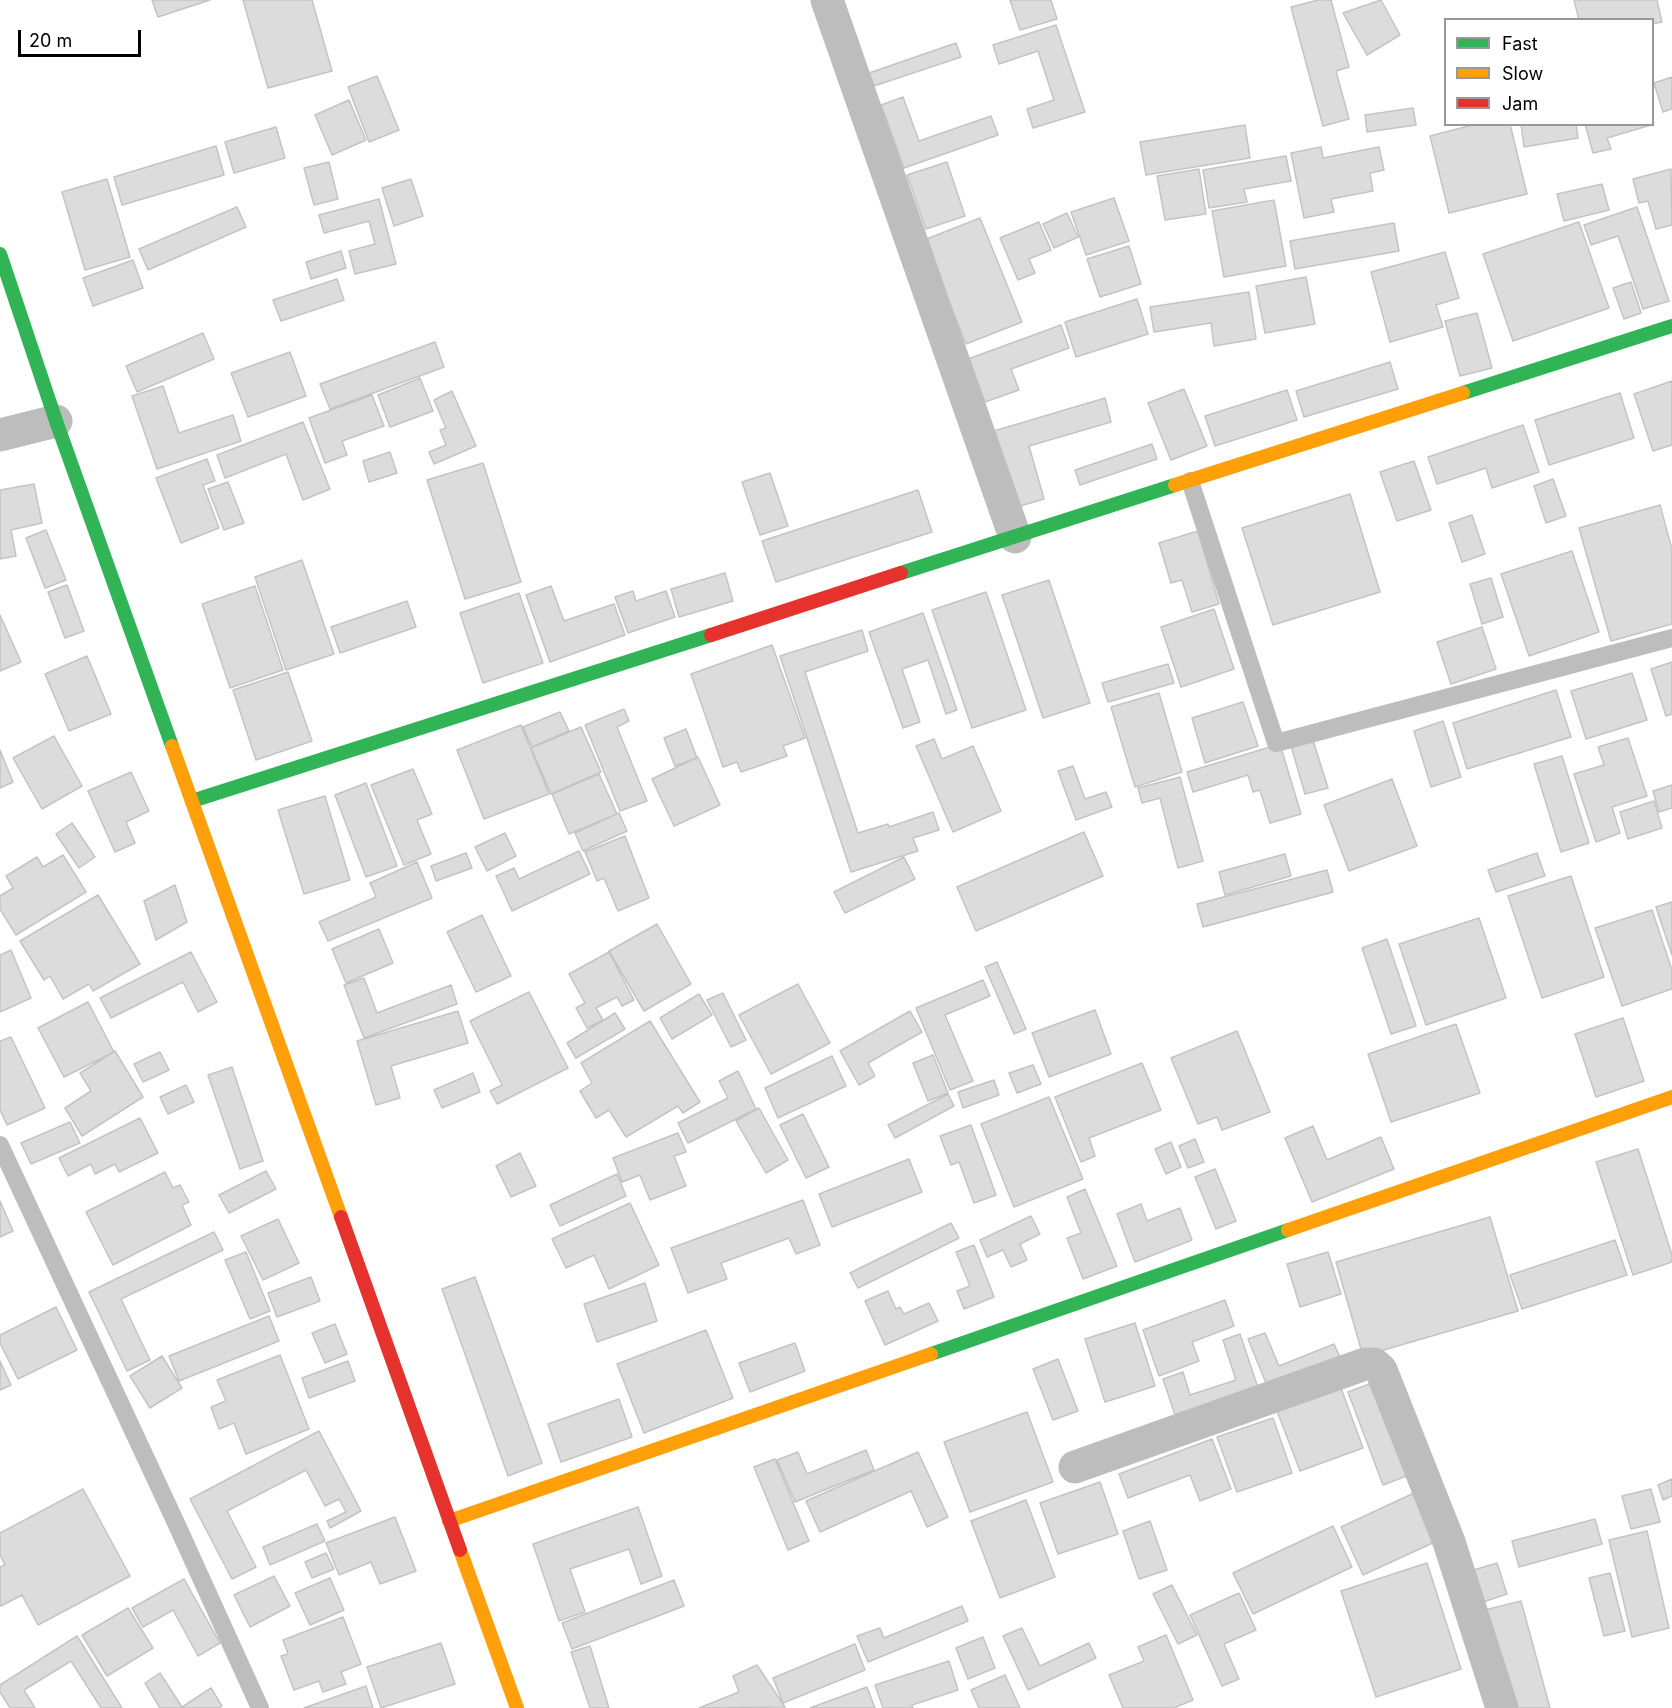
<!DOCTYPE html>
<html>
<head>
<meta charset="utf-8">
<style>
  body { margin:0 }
  #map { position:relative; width:1672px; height:1708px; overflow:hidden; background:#fff; font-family:Inter,sans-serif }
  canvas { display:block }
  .legend { position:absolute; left:1444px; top:18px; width:210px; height:108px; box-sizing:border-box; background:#fff; border:2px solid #999; margin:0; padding:8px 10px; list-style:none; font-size:18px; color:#000 }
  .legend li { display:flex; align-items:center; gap:12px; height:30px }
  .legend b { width:30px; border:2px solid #999 }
  .scale { position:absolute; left:18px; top:30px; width:123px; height:27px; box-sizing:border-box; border:3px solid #000; border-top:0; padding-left:8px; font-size:18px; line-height:21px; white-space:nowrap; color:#000; -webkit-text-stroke:4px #fff; paint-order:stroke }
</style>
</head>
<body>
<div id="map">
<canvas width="1672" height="1708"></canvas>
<ul class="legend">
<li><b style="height:8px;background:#30b455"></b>Fast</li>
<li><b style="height:8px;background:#ff9f0a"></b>Slow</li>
<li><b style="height:8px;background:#e5322d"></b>Jam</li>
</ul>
<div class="scale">20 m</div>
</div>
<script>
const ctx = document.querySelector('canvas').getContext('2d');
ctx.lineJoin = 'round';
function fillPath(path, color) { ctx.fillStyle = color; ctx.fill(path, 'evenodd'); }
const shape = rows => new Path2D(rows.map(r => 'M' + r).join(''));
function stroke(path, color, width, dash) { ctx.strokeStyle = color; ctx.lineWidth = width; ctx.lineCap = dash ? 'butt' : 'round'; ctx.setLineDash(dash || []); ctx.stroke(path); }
const building = shape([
  [152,0,210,0,158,17,152,0],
  [243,0,312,0,332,71,268,88,243,0],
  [1010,0,1051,0,1057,19,1020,30,1010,0],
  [1318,0,1331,0,1349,67,1336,71,1349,119,1323,126,1291,7,1318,0],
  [1381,0,1400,35,1367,55,1343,13,1381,0],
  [1574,0,1657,0,1662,22,1652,24,1652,20,1579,20,1574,0],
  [1056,25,1085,112,1033,128,1027,109,1054,100,1038,51,999,64,993,45,1056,25],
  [956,43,961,57,874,86,869,73,956,43],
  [377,76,399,130,369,142,348,87,377,76],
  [1672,77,1672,109,1663,112,1654,83,1672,77],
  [903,97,919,141,991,116,998,135,904,168,881,105,903,97],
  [349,100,366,140,332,155,315,115,349,100],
  [1413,108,1416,125,1367,132,1365,115,1413,108],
  [1476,124,1510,124,1527,194,1449,213,1430,136,1476,124],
  [1521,124,1576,124,1578,138,1524,147,1521,124],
  [1585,124,1651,124,1651,125,1607,138,1611,149,1593,153,1585,124],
  [1245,125,1250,158,1146,175,1140,142,1245,125],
  [276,127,285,158,234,173,225,142,276,127],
  [216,146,224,175,122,205,114,177,216,146],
  [1321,147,1323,158,1379,147,1384,170,1370,173,1373,191,1331,199,1334,212,1304,218,1291,153,1321,147],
  [1286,156,1291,181,1244,189,1247,202,1209,208,1203,170,1286,156],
  [329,162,338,199,314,205,304,168,329,162],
  [947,162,965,216,926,229,907,175,947,162],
  [1199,169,1206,214,1165,220,1157,176,1199,169],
  [1671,169,1672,225,1656,229,1648,201,1639,203,1633,179,1671,169],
  [107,179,130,257,85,270,62,192,107,179],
  [411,179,423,216,394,226,382,188,411,179],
  [1602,184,1609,210,1564,221,1557,194,1602,184],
  [1114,198,1129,241,1086,255,1071,212,1114,198],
  [379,199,396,264,355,274,349,251,375,244,369,221,324,233,319,215,379,199],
  [1274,200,1286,266,1224,277,1212,211,1274,200],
  [237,207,246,227,148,270,139,249,237,207],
  [1637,207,1669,301,1643,309,1618,236,1591,245,1584,225,1637,207],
  [1067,213,1078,237,1054,248,1043,224,1067,213],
  [980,218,1022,322,966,344,924,240,980,218],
  [1039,222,1051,250,1029,259,1035,273,1018,280,1000,238,1039,222],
  [1579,222,1609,308,1513,341,1483,254,1579,222],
  [1394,223,1399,251,1295,269,1290,241,1394,223],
  [1129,246,1141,284,1100,297,1087,259,1129,246],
  [341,251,346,268,311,279,306,262,341,251],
  [1445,252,1459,298,1436,305,1443,327,1390,342,1371,272,1445,252],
  [133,260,143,288,93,306,83,278,133,260],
  [1306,277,1315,324,1265,333,1256,286,1306,277],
  [337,279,344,300,281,321,273,300,337,279],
  [1631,282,1641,313,1624,319,1613,288,1631,282],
  [1249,292,1256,339,1214,346,1211,323,1154,332,1150,307,1249,292],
  [1137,299,1148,334,1076,357,1065,322,1137,299],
  [1477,313,1492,368,1460,376,1445,321,1477,313],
  [1061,325,1069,348,1011,369,1019,390,985,402,968,359,1061,325],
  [203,333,214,359,137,392,126,366,203,333],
  [435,342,444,367,330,409,320,384,435,342],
  [290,352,306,396,248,417,231,373,290,352],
  [1390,362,1398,389,1304,417,1296,391,1390,362],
  [420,378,433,411,390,427,378,395,420,378],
  [1672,381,1672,445,1653,451,1634,394,1672,381],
  [163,386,179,433,233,415,241,441,157,469,132,396,163,386],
  [1184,389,1207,446,1171,460,1148,403,1184,389],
  [1287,390,1297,420,1215,446,1205,416,1287,390],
  [452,391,476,446,434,464,429,452,446,445,440,430,446,428,434,400,452,391],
  [1620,393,1634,438,1549,465,1535,420,1620,393],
  [372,395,384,426,342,441,347,455,325,463,309,418,372,395],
  [1105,398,1111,422,1029,446,1044,499,1017,507,994,431,1105,398],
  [303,422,330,489,303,500,286,454,225,478,217,455,303,422],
  [1523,425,1539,472,1492,488,1486,468,1437,484,1428,457,1523,425],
  [1152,444,1157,459,1080,485,1075,470,1152,444],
  [390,452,397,473,369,482,363,461,390,452],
  [207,459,215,481,203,485,219,528,181,543,156,478,207,459],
  [1414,461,1431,510,1397,521,1380,472,1414,461],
  [483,463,521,582,465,599,427,480,483,463],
  [770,473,788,526,760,535,742,482,770,473],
  [1553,479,1566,516,1546,523,1534,486,1553,479],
  [228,482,244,523,224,530,208,489,228,482],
  [34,484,42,523,11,530,16,556,0,559,0,490,34,484],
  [918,490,932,532,776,582,762,541,918,490],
  [1350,494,1380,592,1273,625,1242,528,1350,494],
  [1660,505,1672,549,1672,624,1611,641,1579,528,1660,505],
  [1472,515,1485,554,1462,562,1449,523,1472,515],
  [46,530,66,580,45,588,26,538,46,530],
  [1198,531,1219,604,1192,612,1182,580,1171,583,1159,543,1198,531],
  [1572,551,1599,632,1529,656,1501,574,1572,551],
  [302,560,334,654,286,670,255,577,302,560],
  [725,573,733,601,679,617,671,589,725,573],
  [1491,578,1503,617,1482,624,1470,584,1491,578],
  [1049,580,1090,703,1043,718,1002,595,1049,580],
  [67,585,84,631,65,638,48,592,67,585],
  [255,586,283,670,230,688,202,604,255,586],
  [551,586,564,621,614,604,625,635,550,662,526,595,551,586],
  [633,591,636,601,666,591,675,617,628,633,615,597,633,591],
  [986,592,1026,710,972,728,932,610,986,592],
  [519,593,543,663,483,683,460,613,519,593],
  [407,601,416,627,340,653,331,627,407,601],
  [1214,609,1234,669,1181,687,1161,627,1214,609],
  [923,613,957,710,946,714,928,660,902,669,920,722,903,728,869,632,923,613],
  [0,615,21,662,0,671,0,615],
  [1482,627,1496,669,1451,684,1437,642,1482,627],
  [862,630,868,651,805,672,858,833,888,824,889,827,933,812,939,830,913,838,918,851,851,872,780,656,862,630],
  [772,645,805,738,783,746,787,756,741,772,737,762,723,767,691,674,772,645],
  [87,656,111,714,69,731,45,674,87,656],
  [1672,662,1672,714,1666,716,1651,669,1672,662],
  [1168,664,1174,683,1108,702,1102,683,1168,664],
  [288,672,312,741,256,760,233,690,288,672],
  [1632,673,1647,720,1586,739,1571,691,1632,673],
  [1556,690,1571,737,1467,769,1453,723,1556,690],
  [1159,693,1182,772,1135,787,1111,707,1159,693],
  [1243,702,1258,746,1205,763,1192,718,1243,702],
  [624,709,629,721,617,727,647,801,620,811,585,725,624,709],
  [560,712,569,731,532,747,523,727,560,712],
  [1443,721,1461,777,1431,787,1414,731,1443,721],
  [521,725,549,794,484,819,457,750,521,725],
  [581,727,601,772,551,794,531,748,581,727],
  [686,729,697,758,675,766,664,738,686,729],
  [54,736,82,786,42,809,13,758,54,736],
  [1628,738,1647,796,1612,807,1620,833,1596,842,1574,774,1604,765,1598,747,1628,738],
  [934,739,942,759,973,746,1001,811,953,832,916,746,934,739],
  [1313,740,1328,788,1305,794,1291,746,1313,740],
  [1280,744,1301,814,1270,823,1260,790,1253,792,1248,775,1193,792,1187,772,1280,744],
  [0,750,13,782,0,788,0,750],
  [1562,756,1589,843,1561,852,1534,764,1562,756],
  [698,757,720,805,674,826,652,779,698,757],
  [1073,766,1085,799,1106,792,1112,807,1076,820,1058,771,1073,766],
  [413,769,432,814,417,820,431,854,404,865,371,785,413,769],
  [131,772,149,811,126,822,135,843,115,852,88,791,131,772],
  [599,774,617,814,569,834,552,794,599,774],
  [1180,777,1203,861,1178,868,1160,798,1142,803,1138,788,1180,777],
  [1392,779,1417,846,1349,871,1324,805,1392,779],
  [366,783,397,866,366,877,335,795,366,783],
  [1672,785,1672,808,1659,812,1653,791,1672,785],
  [325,796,350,880,304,894,278,810,325,796],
  [1654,801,1662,828,1628,839,1620,812,1654,801],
  [619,813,627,831,583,851,575,833,619,813],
  [72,823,95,857,79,868,56,834,72,823],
  [1084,832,1103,876,976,931,957,887,1084,832],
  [505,833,516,856,487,871,475,847,505,833],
  [625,836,649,898,618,911,604,878,597,881,585,852,625,836],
  [579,851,590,874,512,911,496,876,514,868,519,879,579,851],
  [466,853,472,868,436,881,431,866,466,853],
  [1537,853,1545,876,1496,892,1488,870,1537,853],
  [1285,854,1291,876,1225,895,1219,872,1285,854],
  [63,855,86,892,16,935,0,909,0,896,13,888,6,876,37,857,43,867,63,855],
  [904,857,915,879,845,913,834,892,904,857],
  [417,862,432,898,328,941,319,922,376,897,370,883,417,862],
  [1327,870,1333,892,1203,927,1197,904,1327,870],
  [1571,876,1604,977,1542,998,1508,896,1571,876],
  [175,885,187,922,156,940,144,901,175,885],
  [98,895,140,964,93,991,89,984,63,999,50,976,44,980,20,941,98,895],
  [1672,902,1672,955,1656,907,1672,902],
  [1652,910,1672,970,1672,989,1622,1006,1595,928,1652,910],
  [482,915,511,976,476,992,447,932,482,915],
  [1479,918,1506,998,1426,1025,1399,944,1479,918],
  [657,924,691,984,644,1011,609,951,657,924],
  [379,929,393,963,346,983,332,949,379,929],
  [1387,939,1416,1026,1391,1034,1362,948,1387,939],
  [11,950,31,998,0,1012,0,955,11,950],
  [191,952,217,1002,198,1012,183,982,111,1018,100,998,191,952],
  [609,952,634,1000,622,1006,617,997,596,1008,603,1020,587,1028,576,1008,585,1003,569,974,609,952],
  [997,962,1026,1029,1014,1034,985,967,997,962],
  [364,978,377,1013,451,985,457,1004,364,1038,344,985,364,978],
  [983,980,990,996,945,1015,973,1081,950,1090,916,1008,983,980],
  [798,984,830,1043,771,1074,739,1015,798,984],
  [529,992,568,1068,497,1104,490,1091,502,1085,470,1021,529,992],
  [723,993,746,1040,731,1047,707,1000,723,993],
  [699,994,712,1015,672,1039,660,1018,699,994],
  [88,1002,114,1052,64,1077,38,1028,88,1002],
  [1095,1010,1111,1054,1049,1077,1032,1033,1095,1010],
  [458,1011,468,1043,391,1066,400,1098,376,1105,357,1041,458,1011],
  [910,1011,922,1032,868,1063,875,1076,859,1085,840,1051,910,1011],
  [615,1013,625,1029,576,1058,567,1043,615,1013],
  [1623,1018,1644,1081,1596,1097,1575,1034,1623,1018],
  [650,1021,700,1102,683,1113,678,1106,626,1137,609,1110,596,1118,580,1091,592,1083,581,1063,650,1021],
  [1456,1024,1480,1093,1391,1122,1368,1054,1456,1024],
  [1237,1031,1270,1112,1222,1130,1217,1117,1198,1124,1171,1058,1237,1031],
  [11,1037,45,1108,7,1125,0,1110,0,1041,11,1037],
  [115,1051,143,1097,82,1136,65,1108,91,1091,80,1073,115,1051],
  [160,1052,169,1070,143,1082,134,1064,160,1052],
  [933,1055,948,1093,928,1101,913,1063,933,1055],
  [832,1056,846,1086,778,1118,765,1088,832,1056],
  [1142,1063,1161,1110,1089,1138,1095,1156,1081,1162,1055,1097,1142,1063],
  [1033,1065,1041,1084,1017,1093,1009,1073,1033,1065],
  [232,1067,263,1161,240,1169,208,1075,232,1067],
  [738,1071,756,1109,688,1143,678,1123,728,1098,719,1081,738,1071],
  [473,1073,480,1092,442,1108,434,1090,473,1073],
  [994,1080,999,1095,963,1108,958,1092,994,1080],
  [186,1085,194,1102,168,1114,160,1097,186,1085],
  [948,1094,954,1106,895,1138,888,1125,948,1094],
  [1049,1097,1083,1179,1014,1207,981,1124,1049,1097],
  [759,1108,788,1160,766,1173,736,1121,759,1108],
  [803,1114,829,1167,806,1178,780,1125,803,1114],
  [140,1118,158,1153,119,1172,115,1164,95,1174,91,1164,68,1176,59,1158,140,1118],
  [70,1122,80,1143,31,1164,21,1143,70,1122],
  [971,1125,996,1195,974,1203,959,1162,951,1165,940,1136,971,1125],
  [1313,1126,1327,1160,1381,1137,1394,1169,1312,1202,1285,1138,1313,1126],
  [678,1133,686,1152,674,1156,686,1186,650,1200,640,1175,622,1182,613,1158,678,1133],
  [1195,1139,1204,1162,1188,1168,1179,1146,1195,1139],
  [1171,1142,1181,1167,1166,1174,1155,1149,1171,1142],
  [1638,1149,1672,1255,1672,1262,1633,1275,1596,1162,1638,1149],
  [520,1153,536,1186,511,1197,496,1166,520,1153],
  [909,1159,922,1192,832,1227,819,1194,909,1159],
  [1215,1169,1236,1221,1216,1229,1195,1177,1215,1169],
  [266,1171,276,1189,229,1213,219,1195,266,1171],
  [165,1172,173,1188,180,1185,189,1202,182,1205,191,1225,113,1265,86,1212,165,1172],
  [617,1174,626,1196,560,1226,550,1205,617,1174],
  [1085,1189,1117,1266,1083,1279,1067,1238,1081,1233,1067,1197,1085,1189],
  [803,1200,820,1245,796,1254,789,1238,721,1263,727,1279,688,1293,671,1248,803,1200],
  [0,1201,13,1231,0,1237,0,1201],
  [630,1203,659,1265,609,1289,594,1255,566,1268,552,1239,630,1203],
  [1141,1204,1147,1221,1180,1208,1192,1240,1135,1262,1117,1214,1141,1204],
  [1031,1216,1040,1234,1020,1244,1027,1260,1011,1267,1003,1250,987,1257,980,1240,1031,1216],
  [1490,1217,1518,1311,1363,1356,1336,1262,1490,1217],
  [278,1219,299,1263,263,1280,241,1236,278,1219],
  [951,1223,959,1238,858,1288,850,1273,951,1223],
  [214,1232,223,1250,121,1299,150,1360,127,1371,89,1292,214,1232],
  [1615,1240,1627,1275,1522,1309,1510,1275,1615,1240],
  [974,1245,994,1297,964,1309,957,1291,970,1286,956,1252,974,1245],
  [246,1252,270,1311,250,1319,225,1260,246,1252],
  [1328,1252,1341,1294,1300,1307,1287,1264,1328,1252],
  [311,1277,320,1301,277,1317,268,1293,311,1277],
  [475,1277,542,1463,508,1476,442,1289,475,1277],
  [645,1283,657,1321,597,1342,584,1304,645,1283],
  [888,1291,896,1309,900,1307,904,1314,929,1303,938,1321,885,1345,865,1301,888,1291],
  [1225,1300,1234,1326,1192,1342,1199,1361,1159,1376,1143,1330,1225,1300],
  [56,1307,77,1350,18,1379,0,1343,0,1335,56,1307],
  [269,1316,279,1341,179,1381,169,1356,269,1316],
  [1135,1323,1155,1386,1105,1402,1085,1339,1135,1323],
  [335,1324,347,1354,325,1363,312,1333,335,1324],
  [706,1330,733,1398,644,1433,617,1364,706,1330],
  [1265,1333,1279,1366,1334,1344,1341,1359,1268,1388,1248,1339,1265,1333],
  [1240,1334,1260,1394,1177,1421,1163,1379,1183,1372,1190,1395,1236,1380,1223,1340,1240,1334],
  [795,1343,805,1371,750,1392,739,1363,795,1343],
  [280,1355,309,1429,246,1454,234,1423,219,1429,211,1407,226,1401,217,1380,280,1355],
  [162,1356,182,1388,150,1408,130,1376,162,1356],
  [1058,1359,1078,1411,1053,1420,1033,1369,1058,1359],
  [0,1361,11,1385,0,1390,0,1361],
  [348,1361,355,1381,309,1398,302,1378,348,1361],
  [1375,1382,1409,1475,1383,1485,1348,1392,1375,1382],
  [1341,1388,1363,1448,1300,1471,1277,1411,1341,1388],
  [619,1399,632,1437,561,1462,548,1424,619,1399],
  [1027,1412,1053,1482,970,1512,944,1442,1027,1412],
  [1273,1418,1292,1473,1237,1492,1217,1437,1273,1418],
  [319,1431,361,1511,330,1528,327,1521,346,1512,339,1499,325,1506,306,1470,227,1511,256,1567,232,1579,190,1499,319,1431],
  [1212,1439,1231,1489,1200,1501,1190,1475,1128,1498,1119,1474,1212,1439],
  [866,1450,874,1470,795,1502,777,1460,798,1452,807,1474,866,1450],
  [918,1452,948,1517,927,1527,911,1491,820,1532,806,1501,918,1452],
  [775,1459,809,1541,788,1550,754,1467,775,1459],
  [1672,1479,1672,1496,1663,1500,1658,1485,1672,1479],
  [1100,1482,1118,1534,1058,1554,1040,1503,1100,1482],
  [83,1489,130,1576,38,1625,22,1595,1,1606,0,1605,0,1567,5,1565,0,1555,0,1533,83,1489],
  [1651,1489,1660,1522,1631,1529,1622,1496,1651,1489],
  [1414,1493,1437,1541,1363,1575,1341,1527,1414,1493],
  [1026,1500,1055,1577,1000,1598,971,1521,1026,1500],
  [638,1507,662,1576,641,1584,629,1549,570,1569,585,1612,559,1621,533,1544,638,1507],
  [395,1517,416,1571,380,1584,371,1562,339,1575,326,1543,395,1517],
  [1595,1519,1602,1544,1519,1567,1512,1541,1595,1519],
  [1150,1521,1167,1570,1139,1579,1123,1531,1150,1521],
  [317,1524,325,1541,270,1565,263,1547,317,1524],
  [1333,1526,1352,1567,1253,1614,1233,1573,1333,1526],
  [1647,1531,1669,1628,1632,1637,1609,1540,1647,1531],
  [326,1553,334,1569,312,1578,305,1562,326,1553],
  [1427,1563,1461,1669,1376,1697,1341,1591,1427,1563],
  [1497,1563,1507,1594,1477,1604,1467,1572,1497,1563],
  [1610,1573,1625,1631,1604,1636,1589,1578,1610,1573],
  [274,1576,290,1606,250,1627,234,1595,274,1576],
  [330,1578,344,1610,310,1625,295,1593,330,1578],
  [184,1579,220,1643,198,1656,173,1610,143,1627,132,1608,184,1579],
  [674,1580,684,1606,572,1649,562,1623,674,1580],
  [1172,1585,1197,1635,1178,1644,1153,1594,1172,1585],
  [1239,1593,1256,1630,1224,1644,1239,1679,1222,1686,1190,1615,1239,1593],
  [1521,1601,1550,1708,1511,1708,1485,1610,1521,1601],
  [962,1606,968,1621,868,1662,857,1636,880,1628,884,1638,962,1606],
  [128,1608,153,1648,107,1676,82,1635,128,1608],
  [343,1617,361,1664,341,1672,346,1684,323,1692,319,1681,294,1690,281,1656,288,1654,283,1640,343,1617],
  [1022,1628,1040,1666,1089,1643,1096,1658,1028,1690,1003,1636,1022,1628],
  [1166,1635,1193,1700,1174,1708,1123,1708,1109,1675,1144,1661,1138,1647,1166,1635],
  [77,1636,122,1708,101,1708,71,1661,24,1690,35,1708,10,1708,0,1692,0,1685,77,1636],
  [983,1637,995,1668,968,1679,956,1648,983,1637],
  [441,1643,455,1684,381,1708,367,1667,441,1643],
  [855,1644,865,1670,783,1703,773,1678,855,1644],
  [590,1646,609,1708,590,1708,571,1652,590,1646],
  [949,1661,958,1690,912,1705,913,1708,883,1708,875,1685,949,1661],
  [757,1665,785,1707,699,1708,739,1692,733,1676,757,1665],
  [160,1673,182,1707,211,1688,222,1706,219,1708,160,1708,145,1683,160,1673],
  [1005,1675,1020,1708,979,1708,971,1690,1005,1675],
  [366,1686,373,1708,304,1708,366,1686],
  [867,1687,875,1708,810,1708,867,1687]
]);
const lane = shape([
  [1190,481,1276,743,1672,638],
  [0,1145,176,1523,260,1708]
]);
const street = shape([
  [827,0,1015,537],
  [0,435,56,421],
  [1075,1467,1365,1364,1374,1364,1381,1370,1449,1542,1502,1708]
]);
const fast = shape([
  [0,254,56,421,172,746],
  [1463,393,1672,326],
  [901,573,1175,485],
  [192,801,711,635],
  [931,1354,1288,1230]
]);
const slow = shape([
  [1175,485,1463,393],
  [172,746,341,1217],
  [1288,1230,1672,1097],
  [449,1521,931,1354],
  [460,1550,517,1708]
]);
const jam = shape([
  [711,635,901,573],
  [341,1217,460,1550]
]);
fillPath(building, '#dcdcdc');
stroke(building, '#c4c4c4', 1.5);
stroke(lane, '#bdbdbd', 18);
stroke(street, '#bdbdbd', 33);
stroke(fast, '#30b455', 14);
stroke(slow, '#ff9f0a', 14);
stroke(jam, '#e5322d', 14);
</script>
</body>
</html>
